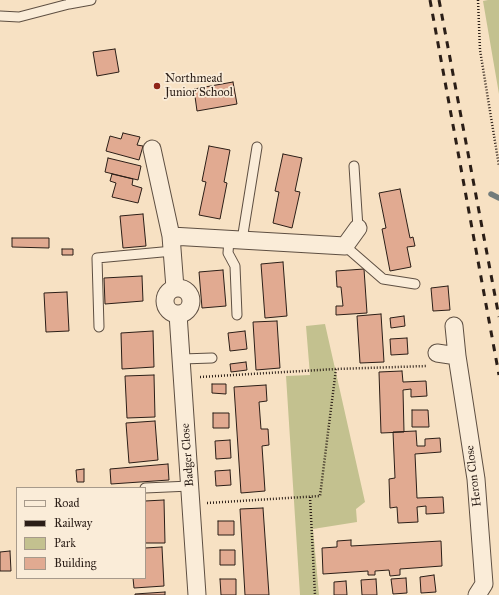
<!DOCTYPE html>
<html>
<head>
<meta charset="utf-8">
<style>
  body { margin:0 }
  #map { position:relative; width:499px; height:595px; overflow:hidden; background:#f7e1c3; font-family:"IM FELL Great Primer",serif }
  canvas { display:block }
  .legend { position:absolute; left:16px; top:487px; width:130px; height:92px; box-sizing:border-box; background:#faecd8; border:1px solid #a79a8b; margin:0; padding:5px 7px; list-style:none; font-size:12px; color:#2b1e17 }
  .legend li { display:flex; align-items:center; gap:8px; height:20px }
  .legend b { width:20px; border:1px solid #a79a8b }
</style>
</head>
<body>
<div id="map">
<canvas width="499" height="595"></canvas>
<ul class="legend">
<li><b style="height:5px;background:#faecd8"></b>Road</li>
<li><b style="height:5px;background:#2b1e17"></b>Railway</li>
<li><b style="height:11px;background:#c3c18f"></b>Park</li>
<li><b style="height:11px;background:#e1aa91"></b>Building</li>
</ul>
</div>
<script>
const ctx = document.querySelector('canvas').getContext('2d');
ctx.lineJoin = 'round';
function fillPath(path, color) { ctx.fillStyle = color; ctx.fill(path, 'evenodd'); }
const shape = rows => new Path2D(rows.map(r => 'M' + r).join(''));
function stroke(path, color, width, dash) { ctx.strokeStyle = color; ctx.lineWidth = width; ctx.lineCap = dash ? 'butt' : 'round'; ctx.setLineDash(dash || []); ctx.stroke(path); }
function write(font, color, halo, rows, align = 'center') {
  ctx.font = font + ' "IM FELL Great Primer",serif'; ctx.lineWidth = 3.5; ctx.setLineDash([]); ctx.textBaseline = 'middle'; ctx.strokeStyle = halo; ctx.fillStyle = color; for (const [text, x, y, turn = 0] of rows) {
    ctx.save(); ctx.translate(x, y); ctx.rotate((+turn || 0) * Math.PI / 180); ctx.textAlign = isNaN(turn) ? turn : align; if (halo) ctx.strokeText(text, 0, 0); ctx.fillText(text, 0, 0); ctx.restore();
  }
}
const green = shape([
  [488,0,499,0,499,94,483,1],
  [325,324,365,502,356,509,357,522,313,529,319,595,300,595,286,376,310,375,306,326]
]);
const stream = shape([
  [491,194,499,198]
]);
const building = shape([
  [115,49,119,72,97,76,93,52,115,49],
  [233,82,237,104,197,111,194,89,233,82],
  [123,133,140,137,137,145,143,146,139,160,106,151,110,136,121,139,123,133],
  [209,146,230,150,224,182,227,183,220,219,199,215,206,182,202,181,209,146],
  [283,154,302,158,295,191,300,192,292,228,273,223,279,192,275,191,283,154],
  [108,158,141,166,138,180,105,172,108,158],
  [112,174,133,179,132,185,142,188,138,203,112,197,116,183,110,181,112,174],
  [400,189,410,238,413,237,415,246,407,247,411,267,390,271,382,229,386,228,379,193,400,189],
  [143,214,146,246,123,248,120,216,143,214],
  [12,238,49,238,49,248,12,247,12,238],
  [62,249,73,249,73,255,62,255,62,249],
  [283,262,287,316,265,318,261,264,283,262],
  [364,269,367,313,336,315,336,306,343,306,341,287,337,287,336,271,364,269],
  [223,270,226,306,202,308,199,272,223,270],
  [142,276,143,301,105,304,104,278,142,276],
  [448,286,450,310,433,311,431,288,448,286],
  [67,292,69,331,46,332,44,293,67,292],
  [381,314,384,362,360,363,357,316,381,314],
  [404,316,405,326,391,328,390,318,404,316],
  [277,321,280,368,256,370,253,322,277,321],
  [153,331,154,367,122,369,121,333,153,331],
  [245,331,247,349,230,351,228,333,245,331],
  [407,338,408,354,391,355,390,339,407,338],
  [246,362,247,370,231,372,230,364,246,362],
  [402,371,403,382,426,381,427,396,411,397,411,389,403,390,404,432,381,433,379,372,402,371],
  [154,375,155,417,127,418,125,376,154,375],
  [212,384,226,384,226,394,212,393,212,384],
  [266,385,267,401,259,402,261,429,268,429,269,445,262,446,265,491,241,493,234,387,266,385],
  [412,410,428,410,429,427,412,427,412,410],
  [213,413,229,413,229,428,213,428,213,413],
  [155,421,158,460,129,463,126,423,155,421],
  [416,431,417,446,425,446,425,439,440,438,441,452,415,454,417,498,443,497,444,513,426,514,426,506,417,507,418,522,398,523,397,507,390,508,389,479,395,478,393,432,416,431],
  [230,440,231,458,216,459,215,441,230,440],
  [168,464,169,480,111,484,110,469,168,464],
  [84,469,84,482,77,482,76,470,84,469],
  [230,470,231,485,216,486,215,471,230,470],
  [164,500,165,543,145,543,145,501,164,500],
  [263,508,269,595,245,595,240,509,263,508],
  [218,521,234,521,234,535,218,535,218,521],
  [351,540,351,546,441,541,442,566,400,569,400,575,390,576,389,570,375,571,375,575,368,575,368,571,323,574,322,548,337,547,337,541,351,540],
  [162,547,164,586,134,588,133,578,145,578,145,548,162,547],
  [220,550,235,550,235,565,220,565,220,550],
  [10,551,11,571,0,571,0,552,10,551],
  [434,575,436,592,421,593,420,577,434,575],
  [406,578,407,593,393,594,391,579,406,578],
  [220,579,236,579,236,595,221,595,220,579],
  [376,579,377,595,362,595,361,580,376,579],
  [346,581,347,595,334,595,334,582,346,581],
  [165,592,165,595,135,595,135,594,165,592]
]);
const path = shape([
  [478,0,480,50,499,166],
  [200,377,336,369,427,366],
  [310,497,315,595],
  [207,503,320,496,336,369]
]);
const lane = shape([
  [69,4,91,0],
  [0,16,19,17,69,4,71,0],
  [354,166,358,228],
  [229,240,228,253,235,266,237,315],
  [242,240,257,147],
  [345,246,383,279,415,284],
  [99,327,97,258,173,251],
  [182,359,212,358],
  [145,488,190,486]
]);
const street = shape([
  [152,149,171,236,175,288],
  [171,236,345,246,358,228],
  '165 301a13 13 0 1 1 26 0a13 13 0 1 1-26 0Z',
  [178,314,197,595],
  [454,326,457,356,476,479,484,584,477,595],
  [437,353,457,356]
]);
const rail = shape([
  [430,0,499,375],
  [439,0,499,317]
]);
const markers = [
  [157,86,4,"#8f2418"]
];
const poiNames = [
  ["Northmead",165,79],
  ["Junior School",165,93]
];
const streetNames = [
  ["Badger Close",188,455,-94],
  ["Heron Close",474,476,-97]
];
fillPath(green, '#c3c18f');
stroke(stream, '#727c7c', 5.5);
fillPath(building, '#e1aa91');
stroke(building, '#2b1e17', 1);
stroke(lane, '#5e4f42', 11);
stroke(street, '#5e4f42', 19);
stroke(path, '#2b1e17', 2.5, [1, 2]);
stroke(lane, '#faecd8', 9);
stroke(street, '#faecd8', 17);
stroke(rail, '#2b1e17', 3, [7, 7]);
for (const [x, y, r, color] of markers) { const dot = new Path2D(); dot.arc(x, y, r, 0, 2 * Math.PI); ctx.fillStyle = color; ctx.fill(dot); stroke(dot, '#faecd8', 1.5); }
write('12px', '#2b1e17', '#faecd8', poiNames, 'left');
write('12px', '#2b1e17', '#faecd8', streetNames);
</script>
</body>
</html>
